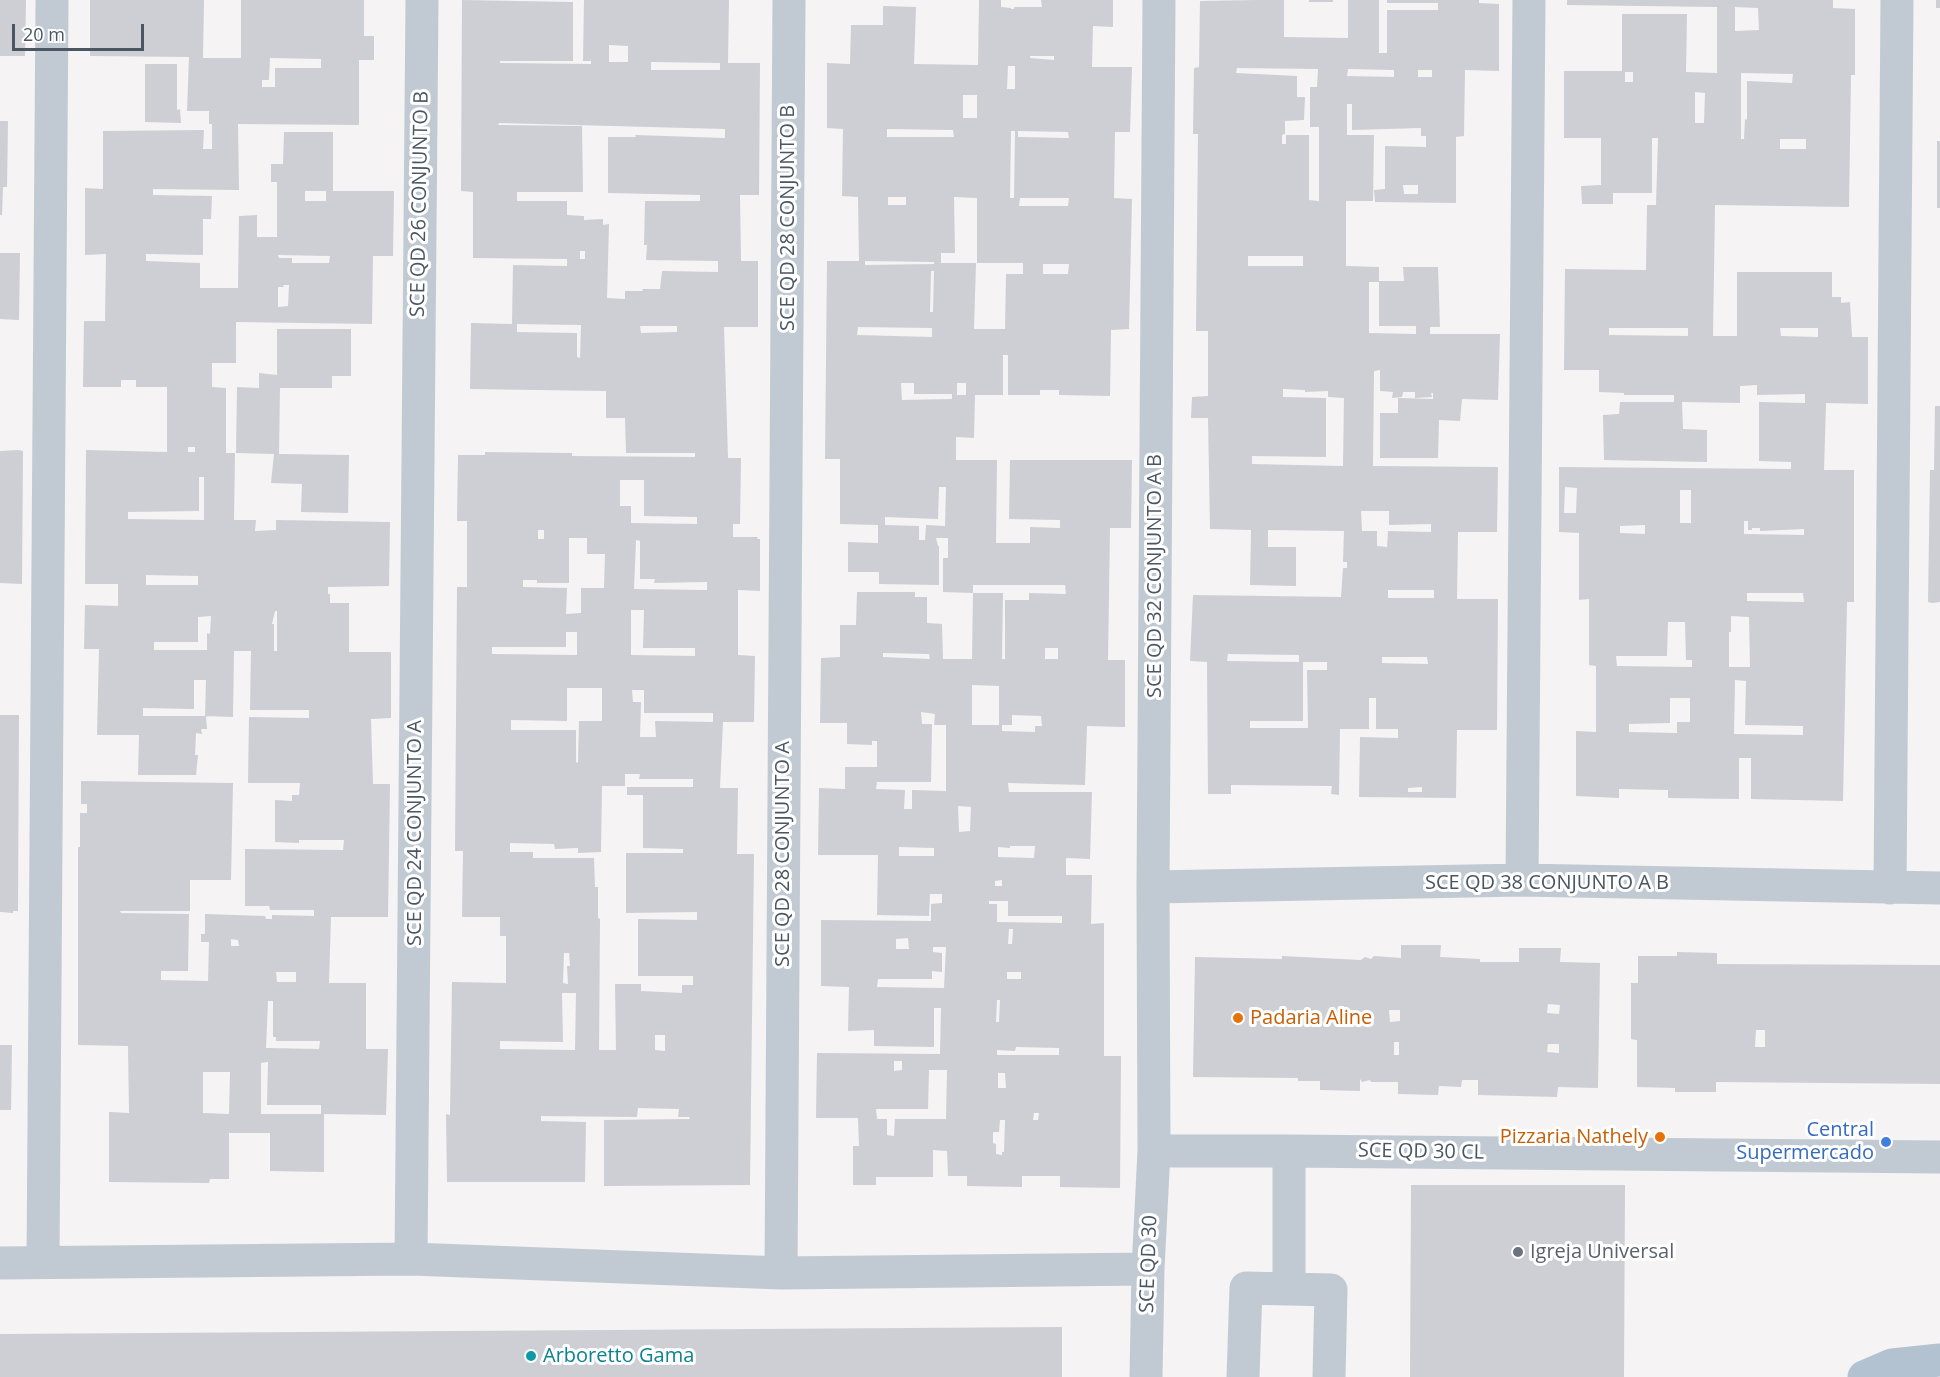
<!DOCTYPE html>
<html>
<head>
<meta charset="utf-8">
<style>
  body { margin:0 }
  #map { position:relative; width:1940px; height:1377px; overflow:hidden; background:#f5f3f3; font-family:"Open Sans",sans-serif }
  canvas { display:block }
  .scale { position:absolute; left:12px; top:24px; width:132px; height:27px; box-sizing:border-box; border:3px solid #4a5661; border-top:0; padding-left:8px; font-size:18px; line-height:21px; white-space:nowrap; color:#4a5661; -webkit-text-stroke:4px #fff; paint-order:stroke }
</style>
</head>
<body>
<div id="map">
<canvas width="1940" height="1377"></canvas>
<div class="scale">20 m</div>
</div>
<script>
const ctx = document.querySelector('canvas').getContext('2d');
ctx.lineJoin = 'round';
function fillPath(path, color) { ctx.fillStyle = color; ctx.fill(path, 'evenodd'); }
const shape = rows => new Path2D(rows.map(r => 'M' + r).join(''));
function stroke(path, color, width, dash) { ctx.strokeStyle = color; ctx.lineWidth = width; ctx.lineCap = dash ? 'butt' : 'round'; ctx.setLineDash(dash || []); ctx.stroke(path); }
function write(font, color, halo, rows, align = 'center') {
  ctx.font = font + ' "Open Sans",sans-serif'; ctx.lineWidth = 6; ctx.setLineDash([]); ctx.textBaseline = 'middle'; ctx.strokeStyle = halo; ctx.fillStyle = color; for (const [text, x, y, turn = 0] of rows) {
    ctx.save(); ctx.translate(x, y); ctx.rotate((+turn || 0) * Math.PI / 180); ctx.textAlign = isNaN(turn) ? turn : align; if (halo) ctx.strokeText(text, 0, 0); ctx.fillText(text, 0, 0); ctx.restore();
  }
}
const building = shape([
  [0,0,26,0,25,56,0,56],
  [90,0,204,0,203,58,241,58,241,0,364,0,364,36,374,36,374,60,359,60,359,125,238,124,239,190,153,189,153,195,212,196,211,219,203,219,203,255,146,254,146,261,200,263,200,288,238,288,239,216,257,215,257,237,277,237,277,182,271,182,271,164,283,164,284,132,333,132,333,191,394,191,393,256,373,256,372,324,236,322,236,363,212,363,212,387,226,388,226,453,235,453,234,520,256,520,255,531,276,530,276,520,390,522,389,586,328,587,328,594,330,594,330,603,349,603,349,652,391,652,391,718,371,719,373,784,390,784,388,917,331,917,329,983,366,983,366,1049,388,1049,386,1115,324,1114,324,1172,270,1171,270,1133,229,1133,229,1179,210,1179,209,1183,109,1182,109,1112,129,1113,128,1046,78,1045,78,847,80,847,80,813,87,813,87,804,81,804,81,781,233,783,231,880,190,880,190,911,120,911,121,913,189,914,188,971,161,971,161,980,208,981,209,942,201,942,201,934,205,934,205,914,265,916,266,919,272,919,272,915,314,916,314,910,270,910,269,906,245,906,245,849,343,850,344,840,299,840,299,843,275,842,275,800,292,801,292,795,299,795,300,783,248,783,249,717,309,718,309,710,250,710,251,651,234,651,233,717,205,716,206,680,194,680,194,709,143,708,143,716,206,716,207,729,201,729,202,734,196,733,195,755,198,755,196,775,138,775,139,735,97,735,99,649,84,649,85,605,118,606,118,584,85,584,86,450,167,452,167,387,136,387,136,380,121,380,121,387,83,387,84,321,105,321,106,254,85,255,85,188,103,189,103,131,204,130,203,149,212,149,212,124,209,124,209,111,187,111,189,57,90,56],
  [270,58,321,59,321,68,275,68,275,87,262,87,262,80,269,80],
  [305,191,326,191,326,201,305,201],
  [278,255,330,256,329,263,292,263,292,258,279,258],
  [283,285,289,285,288,306,278,307,278,287,284,287],
  [188,447,195,447,195,452,188,452],
  [199,477,204,477,204,520,128,519,128,512,199,511],
  [146,575,198,576,198,585,146,585],
  [275,611,277,611,277,651,274,651,274,624,272,624],
  [211,616,210,634,207,633,207,650,154,650,154,642,198,642,198,617],
  [231,939,238,940,239,946,231,946],
  [276,972,296,972,296,982,277,982],
  [268,1001,273,1001,273,1037,276,1037,276,1041,320,1041,319,1049,266,1048],
  [267,1062,268,1062,267,1105,321,1105,321,1114,261,1114,261,1063],
  [203,1072,230,1072,229,1114,203,1113],
  [462,0,573,2,573,61,500,61,500,63,591,64,591,61,583,61,584,0,729,0,728,63,760,63,759,195,740,195,741,261,758,261,758,327,724,327,728,458,741,458,740,524,733,524,733,537,758,537,757,539,760,539,760,591,738,590,738,655,755,656,754,722,723,722,720,788,738,788,737,854,754,854,750,1185,604,1186,604,1120,690,1119,689,1117,678,1117,679,1109,638,1108,637,1117,541,1116,541,1121,586,1122,585,1182,447,1182,446,1114,450,1115,452,982,506,983,506,936,500,936,500,917,462,917,463,851,455,851,457,587,467,587,467,521,457,521,458,455,485,455,485,452,572,453,572,456,695,457,695,453,626,453,625,418,606,418,606,391,470,389,471,323,512,324,513,265,567,266,567,259,473,258,473,192,461,191],
  [609,45,628,46,628,62,609,62],
  [651,62,720,63,720,70,651,70],
  [499,123,725,129,725,138,635,135,636,137,608,137,608,193,700,195,700,201,645,201,644,245,647,245,646,260,718,261,718,272,662,271,660,289,642,289,643,291,625,291,625,299,607,298,609,224,603,225,603,219,584,220,584,216,567,215,567,201,517,201,517,192,583,192,582,126,498,125],
  [580,251,585,251,585,259,580,259],
  [517,324,581,325,580,358,577,357,577,333,517,332],
  [640,326,677,326,677,332,641,333],
  [620,480,644,480,644,516,697,517,697,524,631,523,631,506,620,506],
  [538,530,544,530,544,539,538,539],
  [569,538,587,538,587,554,605,554,604,588,581,588,581,613,566,614,567,588,523,587,523,580,537,580,537,583,569,583],
  [636,540,640,541,640,579,655,579,654,583,707,582,707,590,634,589],
  [631,610,644,610,643,648,695,648,695,656,631,655],
  [566,632,577,632,577,655,492,654,492,647,566,647],
  [567,688,602,688,602,721,579,721,578,763,576,762,576,730,511,730,511,720,567,721],
  [632,690,644,690,644,713,713,713,713,722,655,721,656,737,640,737,641,702,633,702],
  [625,774,640,774,639,779,693,779,693,787,627,787,627,795,643,795,643,848,683,849,683,853,626,853,626,913,697,912,697,920,638,919,638,976,693,976,693,985,682,985,682,993,641,991,641,984,615,984,616,1050,599,1050,600,919,598,918,598,887,595,887,594,858,533,858,533,852,510,852,510,843,554,844,555,849,578,848,578,853,601,852,602,786,625,786],
  [564,953,569,953,570,966,567,966,568,984,563,983],
  [562,993,576,993,575,1050,500,1049,500,1041,563,1042],
  [655,1035,665,1035,665,1051,655,1050],
  [979,0,1001,0,1001,7,1011,8,1011,9,1014,9,1014,7,1042,7,1041,0,1113,0,1113,27,1093,26,1092,67,1132,67,1130,132,1115,132,1114,198,1132,199,1129,329,1111,330,1110,396,1059,395,1059,390,1040,390,1040,395,1008,395,1008,355,1003,355,1003,395,975,395,974,438,956,437,956,460,997,460,996,543,1030,543,1030,527,1060,528,1060,520,1009,519,1010,460,1132,460,1131,528,1110,528,1108,660,1125,660,1125,727,1087,726,1085,785,1008,783,1009,792,1092,792,1090,859,1066,858,1066,875,1092,875,1091,924,1104,923,1104,1056,1121,1056,1120,1188,1060,1187,1060,1176,1022,1176,1022,1187,967,1186,967,1176,948,1176,947,1151,933,1150,933,1177,876,1177,876,1185,853,1185,853,1146,859,1146,858,1118,816,1118,817,1053,940,1054,941,1008,934,1008,934,1047,874,1046,874,1030,848,1031,849,987,821,986,821,920,931,921,931,904,942,903,942,894,930,894,929,916,877,915,878,855,818,855,819,788,845,789,845,767,877,767,877,741,872,741,872,745,847,744,847,723,820,723,821,658,840,657,840,625,856,625,857,592,915,592,915,597,927,597,927,623,942,624,943,659,972,659,973,593,1003,593,1002,659,1005,659,1005,600,1029,600,1029,593,1066,594,1065,585,973,585,973,593,943,592,943,558,948,558,948,538,936,538,938,546,939,546,939,585,879,584,879,572,848,572,848,542,878,543,878,525,840,524,840,459,825,459,827,261,859,261,858,197,842,196,843,129,827,128,827,63,850,64,851,25,883,25,883,6,916,7,914,64,978,65],
  [1030,56,1054,56,1054,60,1030,58],
  [1008,66,1015,66,1015,89,1007,89],
  [963,95,977,95,977,118,963,118],
  [887,129,953,130,954,137,887,137],
  [1011,131,1015,131,1014,198,1010,198],
  [1018,131,1068,132,1069,138,1018,137],
  [888,197,906,197,906,205,888,205],
  [954,197,977,198,977,263,1023,263,1023,274,1006,274,1005,329,974,329,976,263,941,263,941,253,955,253],
  [1020,198,1069,198,1068,206,1019,206],
  [865,261,934,262,934,264,865,265],
  [1043,264,1069,264,1068,274,1043,274],
  [931,271,934,271,933,312,930,312],
  [858,327,932,328,932,337,857,335],
  [901,383,914,383,914,394,952,394,952,399,902,400],
  [957,383,966,383,966,395,957,395],
  [939,487,946,487,945,526,926,525,925,540,919,540,919,526,885,525,885,517,938,519],
  [1045,648,1058,648,1058,659,1045,659],
  [883,653,929,654,930,659,883,657],
  [972,685,999,686,999,725,972,725],
  [921,712,935,714,934,725,946,725,946,791,912,790,912,809,904,809,905,790,876,789,877,782,931,782,932,724,922,724],
  [1012,715,1041,716,1042,726,1035,726,1035,732,1002,731,1002,725,1012,725],
  [958,806,971,807,970,831,959,832],
  [1010,846,1035,846,1034,858,998,857,998,847,1010,848],
  [899,847,934,848,934,856,899,856],
  [1002,880,1002,886,995,886,995,881],
  [989,901,1008,901,1008,916,1062,916,1062,923,997,922,997,904,989,904],
  [1009,929,1013,929,1012,944,1008,944],
  [908,938,909,949,896,949,896,939],
  [933,947,946,947,944,988,877,987,878,979,932,979,932,971,942,972,942,953,933,952],
  [1007,972,1021,972,1021,979,1007,979],
  [997,1000,1000,1000,999,1022,996,1022],
  [1016,1047,1059,1048,1059,1055,997,1055,997,1050,1015,1051],
  [894,1061,902,1061,902,1070,894,1071],
  [929,1070,947,1070,946,1119,895,1119,894,1136,887,1135,887,1119,877,1119,876,1109,928,1109],
  [998,1073,1005,1073,1006,1088,998,1088],
  [1034,1113,1039,1113,1038,1120,1033,1120],
  [1000,1120,1005,1120,1004,1152,1002,1152,1002,1155,996,1154,996,1144,993,1143,993,1132,999,1132],
  [1256,0,1284,0,1284,37,1348,38,1348,0,1379,0,1379,53,1387,53,1387,10,1438,10,1438,3,1387,3,1387,0,1479,0,1479,3,1499,4,1499,71,1465,70,1464,136,1456,137,1456,203,1375,202,1374,190,1385,189,1385,146,1426,147,1426,136,1421,136,1421,128,1352,130,1352,104,1347,104,1347,135,1374,135,1373,201,1346,201,1346,266,1379,267,1379,282,1369,282,1369,333,1416,334,1416,326,1379,326,1379,281,1404,281,1403,267,1438,267,1440,327,1430,327,1430,334,1500,334,1498,400,1462,399,1460,421,1439,420,1438,458,1380,458,1380,413,1398,413,1398,398,1433,399,1433,393,1431,393,1432,397,1415,398,1415,392,1403,392,1402,397,1392,398,1393,392,1380,391,1380,370,1374,371,1373,466,1498,467,1497,532,1458,532,1457,599,1498,599,1497,730,1457,730,1456,798,1359,797,1360,737,1398,738,1398,729,1376,729,1376,698,1369,698,1369,729,1340,729,1339,795,1331,794,1332,786,1231,785,1231,794,1208,794,1207,662,1190,661,1193,595,1341,597,1343,568,1347,568,1347,562,1343,562,1344,531,1268,530,1268,547,1296,547,1296,586,1250,585,1251,530,1210,529,1208,418,1191,418,1192,397,1208,396,1208,331,1196,331,1198,134,1193,134,1194,68,1199,67,1200,1],
  [1237,68,1318,69,1317,87,1310,87,1310,127,1319,127,1319,201,1309,200,1309,135,1286,135,1286,144,1282,144,1282,135,1285,134,1285,121,1304,120,1305,97,1297,97,1297,76,1236,73],
  [1348,69,1394,70,1394,77,1347,76],
  [1418,70,1432,70,1432,77,1418,77],
  [1403,185,1418,185,1418,194,1404,194],
  [1248,256,1303,256,1303,266,1248,266],
  [1283,389,1305,390,1305,392,1328,391,1328,397,1344,398,1343,466,1252,464,1252,456,1326,457,1326,398,1283,397],
  [1361,511,1389,511,1389,525,1431,524,1431,532,1388,531,1387,547,1377,546,1377,531,1362,531],
  [1388,590,1434,590,1434,598,1388,598],
  [1228,654,1299,655,1299,662,1227,661],
  [1382,657,1427,657,1428,664,1382,663],
  [1303,662,1327,662,1327,670,1307,670,1308,728,1250,728,1250,721,1303,721],
  [1422,787,1422,792,1408,792,1408,788],
  [1309,0,1333,0,1333,2,1309,2],
  [1567,0,1833,0,1833,8,1855,9,1855,75,1851,75,1849,207,1715,205,1713,336,1737,336,1737,272,1832,272,1832,297,1841,297,1841,303,1850,302,1852,337,1868,337,1868,404,1826,403,1824,470,1854,470,1854,602,1847,602,1843,801,1751,799,1751,758,1739,758,1739,799,1668,798,1668,790,1619,789,1619,798,1576,796,1576,731,1596,732,1596,666,1589,665,1589,599,1579,600,1579,533,1559,532,1559,467,1791,469,1791,462,1759,461,1759,402,1805,403,1805,394,1757,395,1757,385,1740,386,1740,403,1682,402,1683,429,1707,430,1707,462,1604,460,1603,415,1619,414,1620,402,1674,402,1674,395,1624,395,1624,393,1599,392,1599,370,1564,370,1565,269,1646,270,1647,205,1656,205,1658,138,1652,138,1652,193,1613,193,1613,204,1582,204,1581,186,1601,185,1601,138,1564,138,1564,71,1622,71,1622,14,1687,14,1686,72,1717,73,1717,7,1567,5],
  [1735,7,1758,8,1759,30,1735,31],
  [1625,72,1633,72,1633,82,1625,82],
  [1741,73,1793,74,1792,83,1747,81,1747,120,1745,119,1744,139,1741,139],
  [1695,92,1705,93,1704,123,1695,123],
  [1780,139,1806,139,1806,149,1780,149],
  [1609,328,1688,328,1688,336,1609,335],
  [1780,328,1818,328,1818,337,1781,336],
  [1565,487,1577,488,1576,513,1564,513],
  [1680,490,1691,490,1691,523,1680,523],
  [1744,521,1748,521,1748,530,1752,530,1752,528,1760,528,1760,531,1804,529,1804,535,1744,534],
  [1645,525,1645,534,1620,533,1620,526],
  [1747,593,1803,593,1804,602,1747,601],
  [1731,616,1749,617,1750,667,1729,667,1729,632,1731,632],
  [1668,622,1685,622,1686,660,1692,660,1692,667,1617,666,1616,656,1667,656],
  [1735,680,1746,681,1745,725,1803,726,1803,735,1734,734],
  [1670,698,1690,698,1690,722,1677,722,1677,733,1629,732,1629,724,1670,723],
  [1936,0,1940,0,1940,8,1936,8],
  [145,64,177,64,177,110,180,109,181,123,145,122],
  [0,121,8,121,7,187,3,187,2,215,0,215],
  [1937,141,1940,141,1940,208,1937,208],
  [0,253,20,253,19,320,0,319],
  [277,329,351,329,351,376,332,376,332,388,280,388,279,454,349,455,348,513,301,512,302,484,271,483,274,454,236,453,237,387,259,388,259,373,277,375],
  [1935,406,1940,406,1940,602,1932,603,1928,602,1930,470,1934,470],
  [18,450,23,451,22,584,0,583,0,451],
  [0,715,19,715,18,911,13,911,13,913,0,912],
  [1401,945,1441,945,1440,957,1480,959,1480,962,1519,962,1519,948,1561,948,1560,962,1600,963,1598,1088,1558,1087,1557,1097,1478,1095,1478,1080,1462,1080,1461,1087,1439,1086,1438,1095,1398,1094,1398,1082,1371,1082,1370,1080,1362,1082,1360,1079,1360,1091,1320,1090,1320,1081,1298,1081,1298,1078,1193,1077,1195,957,1282,959,1282,956,1361,960,1365,957,1371,959,1374,956,1401,958],
  [1548,1004,1560,1005,1559,1014,1547,1013],
  [1389,1010,1400,1010,1400,1021,1390,1022],
  [1394,1042,1399,1042,1399,1055,1394,1055],
  [1548,1044,1559,1044,1559,1053,1547,1052],
  [1677,952,1717,953,1717,964,1940,965,1940,1084,1716,1082,1716,1092,1675,1092,1675,1088,1637,1087,1637,1040,1631,1039,1631,983,1638,983,1638,956,1677,956],
  [1756,1030,1765,1030,1765,1047,1755,1047],
  [0,1045,12,1045,11,1110,0,1110],
  [1411,1185,1625,1185,1624,1377,1410,1377],
  [1062,1327,1062,1377,0,1377,0,1334]
]);
const minor = shape([
  [1522,880,1529,0],
  [1153,887,1522,880,1940,888],
  [1890,888,1897,0],
  [1154,1151,1289,1151,1940,1157],
  [1289,1151,1289,1289],
  [411,1259,422,0],
  [43,1262,52,0],
  [0,1263,411,1259,781,1273,1148,1269],
  [781,1273,789,0],
  [1146,1377,1148,1269,1154,1151,1153,887,1159,0],
  [1243,1377,1246,1288,1331,1290,1329,1377]
]);
const major = shape([
  [1864,1377,1892,1365,1940,1360]
]);
const markers = [
  [1238,1018,6,"#e8710a"],
  [1660,1137,6,"#e8710a"],
  [1886,1142,6,"#3f7fe0"],
  [1518,1252,6,"#6b7280"],
  [531,1356,6,"#0f9aa8"]
];
const streetNames = [
  ["SCE QD 26 CONJUNTO B",420,204,-89],
  ["SCE QD 28 CONJUNTO B",788,218,-90],
  ["SCE QD 32 CONJUNTO A B",1155,576,-90],
  ["SCE QD 24 CONJUNTO A",415,833,-90],
  ["SCE QD 28 CONJUNTO A",783,854,-90],
  ["SCE QD 38 CONJUNTO A B",1547,883],
  ["SCE QD 30 CL",1421,1152,1],
  ["SCE QD 30",1149,1264,-88]
];
const foodNames = [
  ["Padaria Aline",1250,1018],
  ["Pizzaria Nathely",1648,1137,"right"]
];
const shopNames = [
  ["Central",1874,1130],
  ["Supermercado",1874,1153]
];
const worshipNames = [
  ["Igreja Universal",1530,1252]
];
const cultureNames = [
  ["Arboretto Gama",543,1356]
];
fillPath(building, '#cdcfd5');
stroke(minor, '#c1cad2', 33);
stroke(major, '#b3c2d1', 33);
for (const [x, y, r, color] of markers) { const dot = new Path2D(); dot.arc(x, y, r, 0, 2 * Math.PI); ctx.fillStyle = color; ctx.fill(dot); stroke(dot, '#fff', 2); }
write('20px', '#4a5661', '#fff', streetNames);
write('20px', '#c56008', '#fff', foodNames, 'left');
write('20px', '#366cbe', '#fff', shopNames, 'right');
write('20px', '#5b616d', '#fff', worshipNames, 'left');
write('20px', '#0d838f', '#fff', cultureNames, 'left');
</script>
</body>
</html>
